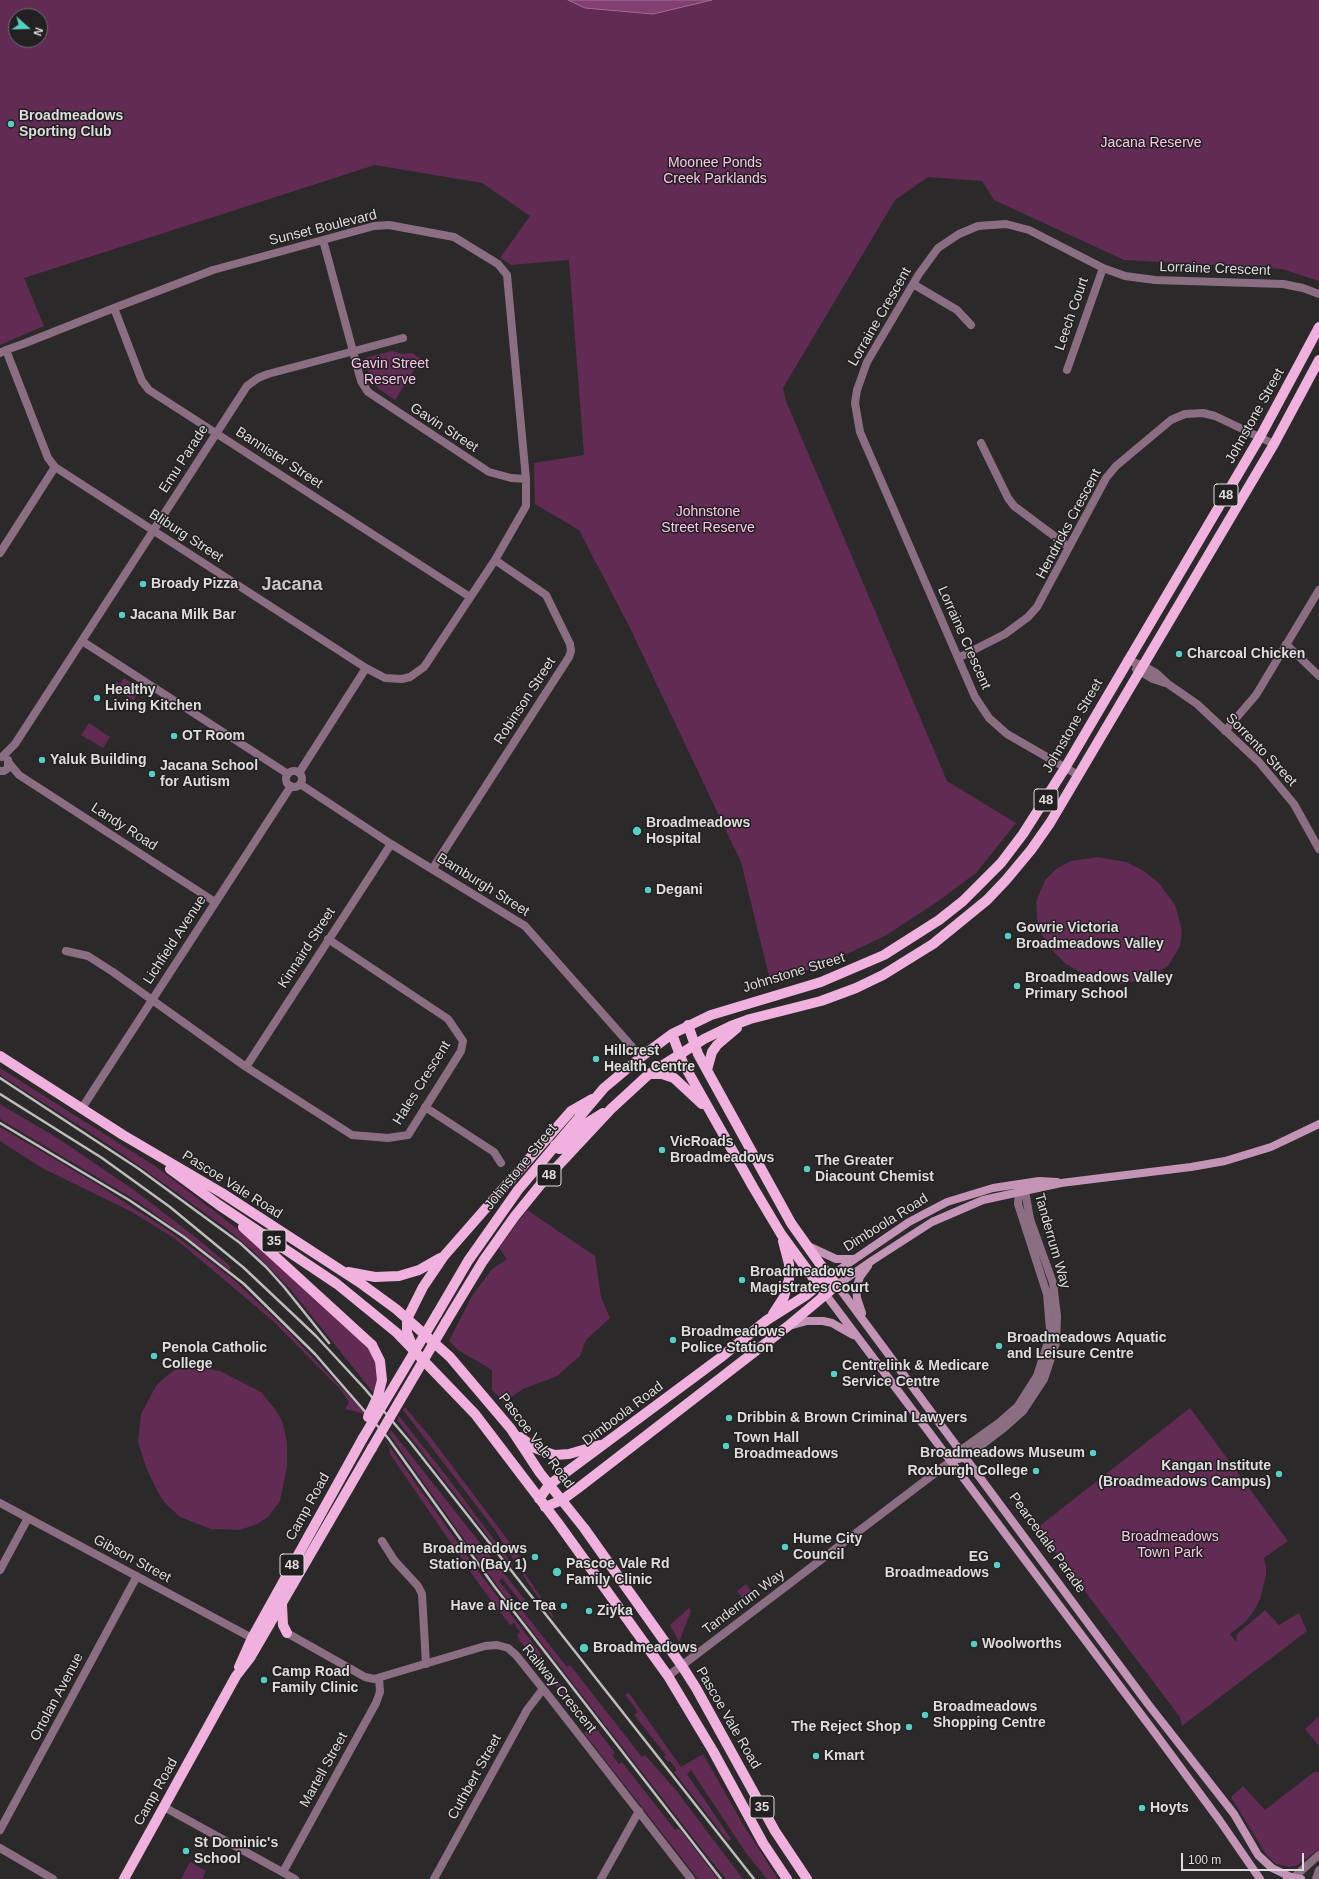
<!DOCTYPE html>
<html>
<head>
<meta charset="utf-8">
<style>
  body { margin:0 }
  #map { position:relative; width:1319px; height:1879px; overflow:hidden; background:#2c292b; font-family:Arial,sans-serif }
  canvas { display:block }
  .north { position:absolute; left:8px; top:8px; width:40px; height:40px; box-sizing:border-box; background:#222021; border:1px solid #6d6b6c; border-radius:50%; rotate:110deg; font-size:11px; font-weight:700; line-height:16px; text-align:center; color:#dedcdd }
  .north::after { content:''; display:block; margin:auto; width:14px; height:18px; background:#56cec3; clip-path:polygon(50% 0,100% 100%,50% 72%,0 100%) }
  .scale { position:absolute; left:1181px; top:1853px; width:123px; height:18px; box-sizing:border-box; border:2px solid #dedcdd; border-top:0; padding-left:5px; font-size:12px; line-height:14px; white-space:nowrap; color:#dedcdd; -webkit-text-stroke:3px #222021; paint-order:stroke }
</style>
</head>
<body>
<div id="map">
<canvas width="1319" height="1879"></canvas>
<div class="north">N</div>
<div class="scale">100 m</div>
</div>
<script>
const ctx = document.querySelector('canvas').getContext('2d');
ctx.lineJoin = 'round';
function fillPath(path, color) { ctx.fillStyle = color; ctx.fill(path, 'evenodd'); }
const shape = rows => new Path2D(rows.map(r => 'M' + r).join(''));
function stroke(path, color, width, dash) { ctx.strokeStyle = color; ctx.lineWidth = width; ctx.lineCap = dash ? 'butt' : 'round'; ctx.setLineDash(dash || []); ctx.stroke(path); }
function write(font, color, halo, rows, align = 'center') {
  ctx.font = font + ' Arial,sans-serif'; ctx.lineWidth = 3; ctx.setLineDash([]); ctx.textBaseline = 'middle'; ctx.strokeStyle = halo; ctx.fillStyle = color; for (const [text, x, y, turn = 0] of rows) {
    ctx.save(); ctx.translate(x, y); ctx.rotate((+turn || 0) * Math.PI / 180); ctx.textAlign = isNaN(turn) ? turn : align; if (halo) ctx.strokeText(text, 0, 0); ctx.fillText(text, 0, 0); ctx.restore();
  }
}
const green = shape([
  [0,0,1319,0,1319,281,1282,269,1124,260,994,200,982,181,928,177,895,200,783,388,786,401,947,781,1016,823,976,873,937,902,885,936,819,967,795,974,771,984,741,862,630,628,579,530,535,504,534,463,584,455,569,260,511,265,500,258,530,216,482,183,375,165,24,278,44,326,0,345],
  [16,16,40,16,40,40,16,40],
  [391,351,403,354,412,353,421,359,395,400,379,389,371,381,365,360,366,358],
  [124,678,139,688,134,701,113,687,117,682,120,684],
  [89,723,110,737,103,748,81,735],
  [1098,857,1126,862,1144,871,1159,883,1175,905,1182,930,1180,946,1168,966,1147,979,1120,984,1091,978,1066,964,1052,950,1042,935,1037,919,1036,902,1045,880,1056,869,1071,861],
  [0,1068,155,1166,252,1240,369,1347,373,1355,379,1375,376,1396,291,1290,251,1249,227,1229,138,1165,97,1137,0,1075],
  [0,1104,59,1139,134,1190,198,1239,231,1267,229,1270,207,1252,137,1201,0,1119],
  [0,1127,95,1183,169,1231,207,1259,234,1280,287,1330,366,1414,365,1416,359,1412,345,1409,349,1402,341,1390,273,1321,190,1251,174,1238,132,1212,42,1168,0,1141],
  [527,1210,595,1256,601,1297,610,1318,586,1340,580,1356,557,1376,523,1389,504,1402,492,1390,492,1370,458,1350,449,1341,472,1296,492,1269,507,1259,499,1248],
  [201,1367,220,1371,261,1392,275,1409,282,1421,285,1433,287,1443,287,1467,280,1501,268,1517,257,1524,240,1530,211,1529,180,1517,165,1503,159,1494,147,1470,138,1442,141,1414,156,1386,164,1378,175,1370,184,1368],
  [405,1407,431,1438,510,1543,520,1557,516,1560,554,1617,552,1617,528,1583,495,1530,403,1410],
  [1190,1408,1288,1541,1264,1558,1266,1567,1266,1575,1260,1599,1254,1611,1245,1622,1230,1634,1236,1642,1237,1634,1265,1610,1279,1625,1299,1613,1307,1631,1182,1726,1180,1717,1037,1528],
  [399,1416,448,1478,513,1565,511,1566,397,1420],
  [391,1430,525,1600,521,1603,548,1637,502,1578,499,1581,567,1667,570,1665,642,1757,645,1755,675,1789,743,1879,726,1879,708,1857,501,1591,389,1434],
  [385,1440,478,1571,541,1654,539,1656,562,1686,559,1688,562,1692,565,1689,583,1712,579,1715,520,1641,517,1635,520,1632,514,1623,510,1625,481,1587,390,1454,390,1448,385,1441],
  [746,1584,752,1592,743,1599,737,1591],
  [689,1608,691,1611,679,1642,670,1625],
  [629,1693,681,1767,703,1754,744,1826,778,1879,767,1879,746,1853,691,1770,687,1774,731,1839,728,1841,674,1772,677,1770,670,1761,668,1762,664,1757,666,1755,634,1715,638,1712,625,1695],
  [1319,1716,1319,1746,1305,1729],
  [592,1723,615,1753,612,1755,619,1764,622,1762,675,1830,678,1828,681,1831,718,1879,698,1879,584,1733,590,1728,589,1726],
  [1314,1772,1319,1772,1319,1849,1298,1865,1289,1867,1276,1864,1267,1856,1231,1797,1243,1786,1265,1810],
  [190,1862,206,1871,202,1879,181,1879]
]);
const water = shape([
  [568,0,712,0,653,14,585,8,568,0]
]);
const street = shape([
  [323,240,361,381,368,392,489,472,511,478,526,479],
  [913,284,957,310,971,325],
  [114,308,142,381,149,390,470,597],
  [0,353,6,350,23,344,114,308,213,270,374,226,389,225,454,237,498,264,507,275,526,479,526,506,495,560,424,667,410,677,402,679,385,678,366,668,55,467,48,458,6,350],
  [1067,370,1103,268],
  [981,443,1008,498,1014,506,1069,547],
  [0,553,55,467],
  [82,641,288,774],
  [1286,644,1319,676],
  [958,658,1005,634,1028,617,1037,607,1106,478,1116,466,1171,420,1185,414,1203,413,1215,416,1274,444],
  [1127,660,1142,665,1156,673,1168,684,1197,704,1259,762,1294,804,1319,849],
  [1136,669,1153,679,1165,683],
  [1225,731,1256,695,1319,590],
  [2,757,15,744,247,386,258,378,268,374,403,338],
  [9,763,19,775,215,902],
  [0,771,4,771,8,768,8,760],
  '286 779a8 8 0 1 1 16 0a8 8 0 1 1-16 0Z',
  [299,773,366,668],
  [1078,775,1007,734,989,718,975,697,860,432,855,403,857,390,867,362,919,274,938,248,959,234,978,226,1006,224,1029,230,1103,268,1125,276,1155,280,1283,284,1303,288,1319,294],
  [300,784,391,844,525,926,641,1057],
  [433,868,569,657,571,651,570,644,546,595,495,560],
  [66,951,88,956,113,972,246,1067,352,1135,388,1138,408,1135,461,1051,463,1041,448,1019,328,939],
  [246,1067,391,844],
  [425,1107,494,1152,501,1163],
  [82,1108,291,786],
  [961,1450,1000,1422,1018,1406,1037,1376,1048,1342,1050,1330,1047,1294,1018,1204,1019,1187],
  [966,1457,1005,1427,1023,1411,1044,1379,1056,1343,1057,1316,1053,1283,1030,1219,1025,1191,1020,1185],
  [0,1503,252,1638],
  [382,1541,394,1560,418,1586,422,1594,426,1664],
  [0,1570,28,1518],
  [287,1633,365,1677,374,1679,485,1646,497,1645,508,1648,516,1655,548,1695,691,1879],
  [668,1676,951,1461],
  [164,1807,295,1879],
  [0,1830,137,1576],
  [0,1848,53,1879],
  [283,1872,376,1703,380,1692,379,1678],
  [1293,1878,1319,1855],
  [434,1879,527,1710,543,1689],
  [601,1879,639,1811],
  [1316,1879,1319,1870]
]);
const secondary = shape([
  [808,1246,836,1259,853,1259],
  [830,1276,909,1222,947,1202,993,1188,1039,1181,1057,1182],
  [826,1295,1155,1733,1220,1821,1260,1879],
  [862,1313,857,1298,856,1288,860,1277,868,1266],
  [789,1326,807,1321,823,1321,832,1323,853,1335],
  [951,1461,966,1457],
  [1291,1877,1272,1868,1258,1855,1234,1814,1148,1704,837,1285,873,1260,932,1222,983,1200,1061,1183,1191,1167,1225,1161,1271,1147,1319,1124],
  [1287,1879,1291,1877,1301,1879]
]);
const primary = shape([
  [672,1034,683,1063,753,1187,781,1234,822,1290],
  [0,1056,123,1135,222,1193,359,1282,396,1309,450,1357,511,1429,540,1473,584,1528,682,1666,696,1688,775,1831,807,1879],
  [707,1070,712,1052,717,1045,737,1028],
  [649,1074,662,1074,674,1078,702,1104],
  [555,1145,559,1149,564,1148,587,1123,603,1113],
  [170,1169,219,1205,337,1284,397,1333,475,1414,558,1523,668,1676,713,1751,763,1843,787,1879],
  [243,1227,372,1345],
  [348,1272,375,1277,399,1276,419,1270,440,1258],
  [437,1314,468,1261,518,1190,604,1088,641,1057,672,1034,711,1015,821,982,884,955,939,920,963,901,1001,863,1023,834,1065,768,1260,437,1319,327],
  [773,1314,784,1297,789,1279,789,1264,783,1241],
  [446,1322,483,1261,515,1216,541,1184,611,1109,649,1074,704,1039,731,1026,750,1019,821,1001,856,988,883,975,933,944,987,900,1006,880,1031,850,1050,823,1274,444,1319,360],
  [413,1347,407,1333,407,1319,423,1287,444,1256,571,1111,592,1099],
  [520,1437,535,1448,554,1455,569,1454,600,1445],
  [539,1499,549,1485,720,1358,767,1320,805,1296,830,1276],
  [545,1507,562,1500,577,1489,788,1326,837,1285,820,1264,791,1223,698,1054,688,1025],
  [282,1605,283,1625,287,1633],
  [239,1667,252,1638,363,1438],
  [124,1879,236,1676,250,1658,372,1448]
]);
const rail = shape([
  [0,1078,139,1169,240,1243,266,1267,284,1287,329,1343],
  [0,1094,102,1158,170,1207,244,1268,316,1336,365,1389,410,1442,754,1879],
  [0,1123,129,1200,184,1237,244,1284,315,1354,388,1438,494,1586,721,1879]
]);
const primaryBridge = shape([
  [368,1417,378,1396,382,1380,380,1361,372,1345],
  [363,1438,437,1314],
  [372,1448,446,1322]
]);
const markers = [
  [11,124,4,"#56cec3"],
  [143,584,4,"#56cec3"],
  [122,615,4,"#56cec3"],
  [1179,654,4,"#56cec3"],
  [97,698,4,"#56cec3"],
  [174,736,4,"#56cec3"],
  [42,760,4,"#56cec3"],
  [152,774,4,"#56cec3"],
  [637,831,5,"#56cec3"],
  [648,890,4,"#56cec3"],
  [1008,936,4,"#56cec3"],
  [1017,986,4,"#56cec3"],
  [596,1059,4,"#56cec3"],
  [662,1150,4,"#56cec3"],
  [807,1169,4,"#56cec3"],
  [742,1280,4,"#56cec3"],
  [673,1340,4,"#56cec3"],
  [999,1346,4,"#56cec3"],
  [154,1356,4,"#56cec3"],
  [834,1374,4,"#56cec3"],
  [729,1418,4,"#56cec3"],
  [726,1446,4,"#56cec3"],
  [1093,1453,4,"#56cec3"],
  [1036,1471,4,"#56cec3"],
  [1279,1474,4,"#56cec3"],
  [785,1547,4,"#56cec3"],
  [535,1557,4,"#56cec3"],
  [997,1565,4,"#56cec3"],
  [557,1572,5,"#56cec3"],
  [564,1606,4,"#56cec3"],
  [589,1611,4,"#56cec3"],
  [974,1644,4,"#56cec3"],
  [584,1648,5,"#56cec3"],
  [264,1680,4,"#56cec3"],
  [925,1715,4,"#56cec3"],
  [909,1727,4,"#56cec3"],
  [816,1756,4,"#56cec3"],
  [1142,1808,4,"#56cec3"],
  [186,1851,4,"#56cec3"]
];
const shields = [
  [1226,495,24],
  [1046,800,24],
  [549,1175,24],
  [274,1241,24],
  [292,1565,24],
  [762,1807,24]
];
const shieldNames = [
  ["48",1226,495],
  ["48",1046,800],
  ["48",549,1175],
  ["35",274,1241],
  ["48",292,1565],
  ["35",762,1807]
];
const poiNames = [
  ["Broadmeadows",19,116],
  ["Sporting Club",19,132],
  ["Broady Pizza",151,584],
  ["Jacana Milk Bar",130,615],
  ["Charcoal Chicken",1187,654],
  ["Healthy",105,690],
  ["Living Kitchen",105,706],
  ["OT Room",182,736],
  ["Yaluk Building",50,760],
  ["Jacana School",160,766],
  ["for Autism",160,782],
  ["Broadmeadows",646,823],
  ["Hospital",646,839],
  ["Degani",656,890],
  ["Gowrie Victoria",1016,928],
  ["Broadmeadows Valley",1016,944],
  ["Broadmeadows Valley",1025,978],
  ["Primary School",1025,994],
  ["Hillcrest",604,1051],
  ["Health Centre",604,1067],
  ["VicRoads",670,1142],
  ["Broadmeadows",670,1158],
  ["The Greater",815,1161],
  ["Diacount Chemist",815,1177],
  ["Broadmeadows",750,1272],
  ["Magistrates Court",750,1288],
  ["Broadmeadows",681,1332],
  ["Police Station",681,1348],
  ["Broadmeadows Aquatic",1007,1338],
  ["and Leisure Centre",1007,1354],
  ["Penola Catholic",162,1348],
  ["College",162,1364],
  ["Centrelink & Medicare",842,1366],
  ["Service Centre",842,1382],
  ["Dribbin & Brown Criminal Lawyers",737,1418],
  ["Town Hall",734,1438],
  ["Broadmeadows",734,1454],
  ["Broadmeadows Museum",1085,1453,"right"],
  ["Kangan Institute",1271,1466,"right"],
  ["(Broadmeadows Campus)",1271,1482,"right"],
  ["Roxburgh College",1028,1471,"right"],
  ["Hume City",793,1539],
  ["Council",793,1555],
  ["Broadmeadows",527,1549,"right"],
  ["Station (Bay 1)",527,1565,"right"],
  ["EG",989,1557,"right"],
  ["Broadmeadows",989,1573,"right"],
  ["Pascoe Vale Rd",566,1564],
  ["Family Clinic",566,1580],
  ["Have a Nice Tea",556,1606,"right"],
  ["Ziyka",597,1611],
  ["Woolworths",982,1644],
  ["Broadmeadows",593,1648],
  ["Camp Road",272,1672],
  ["Family Clinic",272,1688],
  ["Broadmeadows",933,1707],
  ["Shopping Centre",933,1723],
  ["The Reject Shop",901,1727,"right"],
  ["Kmart",824,1756],
  ["Hoyts",1150,1808],
  ["St Dominic's",194,1843],
  ["School",194,1859]
];
const parkNames = [
  ["Jacana Reserve",1151,143],
  ["Moonee Ponds",715,163],
  ["Creek Parklands",715,179],
  ["Gavin Street",390,364],
  ["Reserve",390,380],
  ["Johnstone",708,512],
  ["Street Reserve",708,528],
  ["Broadmeadows",1170,1537],
  ["Town Park",1170,1553]
];
const streetNames = [
  ["Sunset Boulevard",323,228,-14],
  ["Lorraine Crescent",1215,269,2],
  ["Leech Court",1072,314,-71],
  ["Lorraine Crescent",880,317,-60],
  ["Johnstone Street",1255,416,-61],
  ["Gavin Street",444,428,33],
  ["Bannister Street",279,458,33],
  ["Emu Parade",184,459,-57],
  ["Hendricks Crescent",1069,524,-62],
  ["Bliburg Street",186,536,33],
  ["Lorraine Crescent",964,638,66],
  ["Robinson Street",525,701,-57],
  ["Johnstone Street",1073,726,-60],
  ["Sorrento Street",1261,750,46],
  ["Landy Road",124,827,33],
  ["Bamburgh Street",483,885,32],
  ["Lichfield Avenue",175,940,-57],
  ["Kinnaird Street",307,948,-57],
  ["Johnstone Street",794,973,-17],
  ["Hales Crescent",422,1083,-58],
  ["Johnstone Street",521,1167,-51],
  ["Pascoe Vale Road",232,1185,32],
  ["Dimboola Road",886,1223,-32],
  ["Tanderrum Way",1052,1241,74],
  ["Dimboola Road",623,1414,-37],
  ["Pascoe Vale Road",536,1441,53],
  ["Camp Road",308,1507,-61],
  ["Pearcedale Parade",1047,1543,54],
  ["Gibson Street",132,1559,28],
  ["Tanderrum Way",744,1602,-37],
  ["Railway Crescent",559,1689,51],
  ["Ortolan Avenue",57,1697,-62],
  ["Pascoe Vale Road",728,1718,60],
  ["Martell Street",324,1770,-61],
  ["Cuthbert Street",475,1777,-61],
  ["Camp Road",156,1792,-61]
];
const districtNames = [
  ["Jacana",292,585]
];
fillPath(green, '#612b54');
fillPath(water, '#814071');
stroke(water, '#9d6f91', 1);
stroke(street, '#8c6e83', 8);
stroke(secondary, '#c494b6', 8);
stroke(primary, '#f0b1de', 10);
stroke(rail, '#bebcbd', 2.5);
stroke(primaryBridge, '#f0b1de', 10);
for (const [x, y, r, color] of markers) { const dot = new Path2D(); dot.arc(x, y, r, 0, 2 * Math.PI); ctx.fillStyle = color; ctx.fill(dot); stroke(dot, '#222021', 1.5); }
for (const [x, y, w] of shields) { const box = new Path2D(); box.roundRect(x - w / 2, y - 11, w, 22, 3); ctx.fillStyle = '#222021'; ctx.fill(box); stroke(box, '#dedcdd', 1); }
write('bold 13px', '#dedcdd', null, shieldNames);
write('bold 14px', '#dedcdd', '#222021', poiNames, 'left');
write('14px', '#fdc4ec', '#222021', parkNames);
write('14px', '#dedcdd', '#222021', streetNames);
write('bold 18px', '#cac7c9', '#222021', districtNames);
</script>
</body>
</html>
